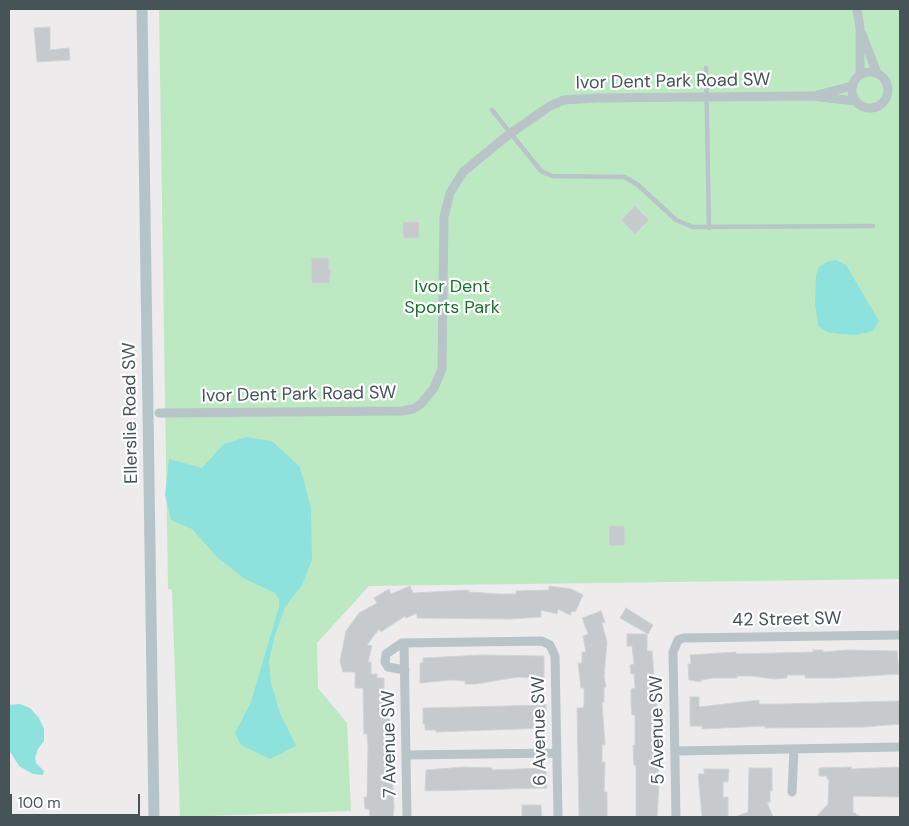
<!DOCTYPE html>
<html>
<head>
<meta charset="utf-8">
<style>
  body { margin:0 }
  #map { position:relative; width:909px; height:826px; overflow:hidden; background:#eeebec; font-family:"DM Sans",sans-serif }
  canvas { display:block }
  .frame { position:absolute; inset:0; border:10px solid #465357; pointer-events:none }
  .scale { position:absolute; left:10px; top:794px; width:130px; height:22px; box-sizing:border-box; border:2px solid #465357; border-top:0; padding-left:6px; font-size:15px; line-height:18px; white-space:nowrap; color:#465357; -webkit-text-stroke:4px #fff; paint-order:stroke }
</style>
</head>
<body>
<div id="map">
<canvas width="909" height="826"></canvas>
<div class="frame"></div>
<div class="scale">100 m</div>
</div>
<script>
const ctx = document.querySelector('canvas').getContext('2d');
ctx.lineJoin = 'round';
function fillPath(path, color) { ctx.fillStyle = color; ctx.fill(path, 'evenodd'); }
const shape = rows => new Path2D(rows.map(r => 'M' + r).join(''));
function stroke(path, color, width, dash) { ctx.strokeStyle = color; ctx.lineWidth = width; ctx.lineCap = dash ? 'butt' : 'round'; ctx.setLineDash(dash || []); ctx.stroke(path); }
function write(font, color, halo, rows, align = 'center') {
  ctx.font = font + ' "DM Sans",sans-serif'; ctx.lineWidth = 4.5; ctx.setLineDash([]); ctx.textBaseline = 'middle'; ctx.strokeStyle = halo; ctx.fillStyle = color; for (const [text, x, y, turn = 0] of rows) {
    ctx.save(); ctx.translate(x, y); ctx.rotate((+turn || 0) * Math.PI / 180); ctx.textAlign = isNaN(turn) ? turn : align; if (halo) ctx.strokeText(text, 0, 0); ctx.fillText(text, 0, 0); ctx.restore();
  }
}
const green = shape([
  [159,9,900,9,900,579,369,586,317,643,318,688,347,723,351,811,180,817,172,590,168,589]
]);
const water = shape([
  [836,260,846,265,879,321,873,331,857,335,839,334,827,332,818,326,815,302,816,275,819,267,827,262],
  [246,437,272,441,300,467,311,508,312,560,302,585,285,607,275,635,269,661,271,683,280,713,296,746,270,759,241,745,235,733,251,702,279,607,279,599,275,593,245,579,218,558,192,529,171,520,165,495,169,459,202,468,224,444],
  [20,704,30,708,39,718,44,729,44,741,38,749,35,758,36,763,44,771,43,775,33,774,19,766,9,750,9,705]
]);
const building = shape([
  [50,27,50,50,69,48,70,60,37,62,34,28,50,27],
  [635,206,649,220,635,234,621,220,635,206],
  [403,222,419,222,419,238,403,238,403,222],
  [311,258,329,258,329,269,331,269,329,283,312,283,311,258],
  [609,526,624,526,625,545,609,546,609,526],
  [410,586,413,593,469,590,469,592,499,594,516,594,516,591,549,590,549,586,571,589,583,595,575,612,572,611,570,615,558,609,557,614,541,610,541,617,510,619,417,618,417,613,406,618,405,616,381,632,379,629,367,645,372,646,368,662,371,662,371,674,377,674,377,678,384,678,384,691,388,691,394,808,393,817,370,817,369,809,365,809,364,797,367,797,368,748,367,734,364,734,363,688,355,688,355,672,343,672,340,661,346,631,359,613,377,603,374,598,389,589,391,594,410,586],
  [626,608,653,625,648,634,620,618,626,608],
  [601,611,605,622,602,623,607,642,604,676,606,687,604,687,604,702,602,702,605,745,602,745,602,762,605,762,604,792,607,792,607,817,579,817,577,708,583,708,584,705,584,688,581,688,578,663,582,663,582,652,586,652,583,636,588,634,582,618,601,611],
  [627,634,647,634,647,651,652,651,655,688,660,688,660,696,657,696,657,727,655,728,655,757,658,757,659,785,657,817,636,817,636,765,634,765,633,745,635,745,635,715,632,715,631,703,631,689,635,688,634,674,631,674,630,665,634,664,632,646,627,646,627,634],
  [813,650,823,650,823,652,847,650,897,651,899,674,836,678,805,678,805,675,787,675,787,678,774,679,752,676,737,676,737,678,713,678,701,680,701,682,689,680,688,664,691,664,690,655,736,652,736,654,813,652,813,650],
  [482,655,544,656,544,679,518,677,476,684,465,684,465,681,451,680,420,683,420,663,423,663,423,658,482,655],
  [690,697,699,697,699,707,759,700,759,704,782,704,900,701,900,724,864,727,765,728,765,726,702,729,702,726,690,726,690,697],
  [546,705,546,728,436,732,436,730,425,730,425,724,423,724,423,708,546,705],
  [463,767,492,768,492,770,546,768,547,788,425,791,426,770,463,767],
  [851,767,851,769,900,767,900,797,853,796,853,812,861,817,816,817,828,804,829,779,827,779,827,776,819,776,819,768,851,767],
  [749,768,772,768,772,791,770,791,770,802,767,802,773,817,735,817,748,812,749,768],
  [704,769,729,769,728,782,723,782,723,797,728,797,728,817,702,817,698,774,704,774,704,769],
  [522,805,541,805,542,817,522,817,522,805]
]);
const lane = shape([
  [706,68,709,228],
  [492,110,541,171,552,176,625,177,638,185,676,220,693,227,873,226]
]);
const street = shape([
  [857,9,860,28,860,75],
  [862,34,877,73],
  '852 90a18 18 0 1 1 36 0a18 18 0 1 1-36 0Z',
  [817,95,852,86],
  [159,413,402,411,413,409,421,404,434,388,442,369,444,217,450,193,463,172,508,135,550,106,564,100,597,98,812,96,855,101],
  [404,643,407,817],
  [405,670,388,667,385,662,386,654,402,643,542,641,550,645,555,656,558,817],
  [675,751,900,747],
  [406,755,557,753],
  [792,792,794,749],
  [676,817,673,652,678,640,683,638,900,635]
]);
const secondary = shape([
  [142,9,154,817]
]);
const streetNames = [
  ["Ivor Dent Park Road SW",673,82,-1],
  ["Ivor Dent Park Road SW",299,395,-1],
  ["Ellerslie Road SW",131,413,-91],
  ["42 Street SW",787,620,-1],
  ["5 Avenue SW",658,730,-91],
  ["6 Avenue SW",540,731,-91],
  ["7 Avenue SW",390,744,-91]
];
const parkNames = [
  ["Ivor Dent",452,287],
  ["Sports Park",452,308]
];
fillPath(green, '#bce9c2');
fillPath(water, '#8de2de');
fillPath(building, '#c6cacd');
stroke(building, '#d0d4d7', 1);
stroke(lane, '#b8c4c7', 4.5);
stroke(street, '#b8c4c7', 9);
stroke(secondary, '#b5c4c9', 11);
write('18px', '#465357', '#fff', streetNames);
write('18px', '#1e7032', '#fff', parkNames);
</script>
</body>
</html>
